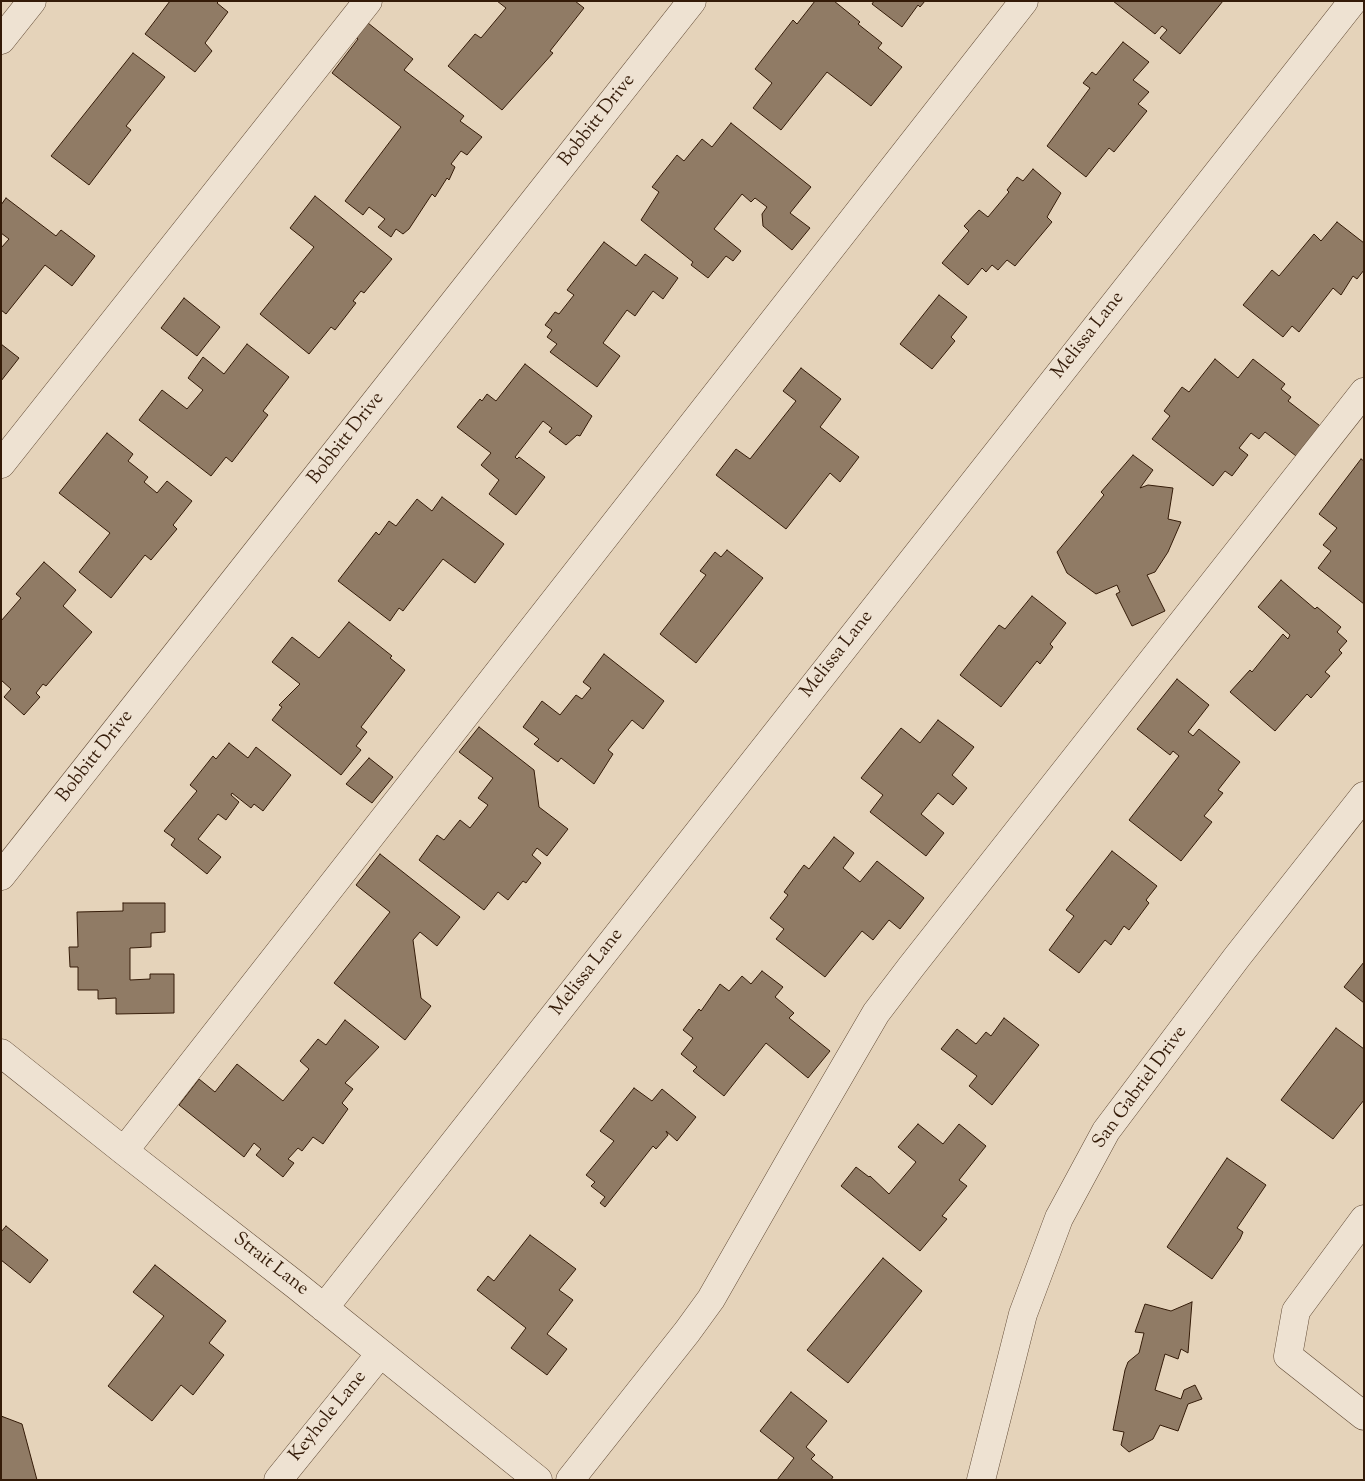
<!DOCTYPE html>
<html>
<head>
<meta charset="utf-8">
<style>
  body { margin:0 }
  #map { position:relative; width:1365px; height:1481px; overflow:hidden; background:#e5d3ba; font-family:"Sorts Mill Goudy",serif }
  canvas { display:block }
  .frame { position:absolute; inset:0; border:2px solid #341b08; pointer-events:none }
</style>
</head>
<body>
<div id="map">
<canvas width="1365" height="1481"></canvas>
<div class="frame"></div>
</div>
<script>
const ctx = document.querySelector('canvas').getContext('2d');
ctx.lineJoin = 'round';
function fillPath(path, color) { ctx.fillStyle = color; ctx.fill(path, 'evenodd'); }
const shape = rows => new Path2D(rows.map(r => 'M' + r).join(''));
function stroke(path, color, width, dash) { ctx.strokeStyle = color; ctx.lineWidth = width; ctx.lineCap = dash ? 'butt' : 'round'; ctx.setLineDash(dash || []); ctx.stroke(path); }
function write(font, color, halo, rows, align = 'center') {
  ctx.font = font + ' "Sorts Mill Goudy",serif'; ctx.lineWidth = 5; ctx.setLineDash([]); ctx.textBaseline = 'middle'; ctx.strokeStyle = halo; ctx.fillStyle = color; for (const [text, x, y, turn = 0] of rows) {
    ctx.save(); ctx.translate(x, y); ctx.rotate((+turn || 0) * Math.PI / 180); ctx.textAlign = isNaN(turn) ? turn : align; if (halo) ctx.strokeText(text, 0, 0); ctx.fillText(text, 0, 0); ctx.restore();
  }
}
const building = shape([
  [170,1,219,1,217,3,228,12,205,43,212,51,195,72,145,34,170,1],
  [497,1,575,1,584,8,550,51,553,53,502,110,448,66,475,34,481,38,506,8,497,1],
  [815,1,834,1,860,22,858,24,882,43,878,48,902,67,871,106,827,72,781,130,753,108,772,83,755,69,793,20,797,24,815,1],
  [874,1,925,1,920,7,918,5,902,27,872,4,874,1],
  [1113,1,1223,1,1180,54,1160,38,1167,30,1162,26,1155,34,1113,1],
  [363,19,413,59,404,70,464,116,460,121,482,137,467,155,461,151,451,164,455,167,449,180,447,178,435,197,432,194,409,229,403,234,396,229,391,237,378,227,385,219,369,207,363,215,345,201,401,127,332,73,358,39,351,34,363,19],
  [1123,42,1149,62,1133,80,1149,92,1138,104,1147,111,1114,152,1109,148,1086,177,1047,146,1090,88,1083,83,1092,72,1096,75,1123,42],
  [133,53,165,77,126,126,131,130,89,185,51,156,133,53],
  [731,123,811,187,790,213,810,228,792,250,763,226,762,214,767,207,755,198,751,202,742,194,714,229,741,251,733,261,726,256,708,278,691,265,693,262,641,220,659,192,652,187,677,155,684,161,702,139,712,147,731,123],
  [1033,169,1061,193,1047,217,1052,222,1015,266,1007,260,998,270,992,265,986,272,982,268,968,285,942,263,969,231,964,226,979,210,988,217,1009,192,1007,190,1017,177,1023,181,1033,169],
  [315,196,392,259,364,293,361,291,353,301,356,303,335,330,331,327,309,354,260,314,314,247,290,228,315,196],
  [6,198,56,236,61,230,95,256,72,286,45,265,6,314,1,310,1,248,9,239,1,233,1,205,6,198],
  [1337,222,1364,243,1364,270,1357,279,1353,276,1341,295,1333,288,1299,332,1292,326,1283,337,1243,305,1272,270,1279,276,1314,234,1321,241,1337,222],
  [604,242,636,266,645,254,678,278,663,299,653,291,635,316,627,310,603,343,620,356,597,387,550,352,557,344,547,337,552,330,545,325,555,312,559,314,574,295,567,290,604,242],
  [939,295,967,317,951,337,955,341,932,369,900,344,939,295],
  [184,298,220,327,197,356,161,328,184,298],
  [1,344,19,358,1,381,1,344],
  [247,344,289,377,263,411,268,415,232,462,226,457,211,476,139,420,162,390,187,409,203,390,188,378,203,357,224,374,247,344],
  [1215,359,1238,378,1253,359,1285,384,1281,389,1291,397,1288,401,1324,429,1300,459,1265,432,1259,439,1251,433,1239,448,1248,455,1232,476,1225,471,1213,486,1152,439,1170,416,1164,411,1182,387,1189,392,1215,359],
  [525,364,592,416,580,436,577,435,566,445,549,432,552,428,543,421,515,457,517,459,519,457,545,477,516,515,489,494,499,480,481,465,491,453,457,427,480,399,482,401,487,394,496,401,525,364],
  [801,368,841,399,820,427,859,457,840,482,830,473,786,529,716,475,736,449,750,459,796,401,783,391,801,368],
  [107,433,133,454,128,461,148,477,144,482,157,493,167,481,192,501,173,525,177,529,151,560,145,555,111,598,79,572,110,533,59,493,107,433],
  [1133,455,1153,470,1140,488,1148,485,1173,488,1168,519,1181,522,1168,552,1155,572,1147,575,1165,611,1132,626,1116,594,1120,592,1117,585,1096,594,1067,573,1057,552,1104,495,1101,492,1133,455],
  [1361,459,1364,461,1364,604,1318,568,1331,551,1323,545,1337,528,1319,514,1361,459],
  [442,497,504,544,475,583,443,559,403,611,399,608,390,621,338,581,376,532,379,535,389,521,396,526,417,499,432,511,442,497],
  [727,550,763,578,696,663,660,634,706,575,700,571,715,552,721,557,727,550],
  [44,562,76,590,63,606,92,632,46,686,43,684,36,693,40,697,24,715,4,697,11,689,1,680,1,621,21,598,16,594,44,562],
  [1281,580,1315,609,1317,607,1341,627,1337,632,1347,641,1339,650,1342,653,1325,672,1330,676,1311,698,1307,694,1275,731,1230,692,1250,670,1252,672,1283,634,1288,639,1290,635,1258,607,1281,580],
  [1032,596,1066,623,1050,644,1053,647,1040,664,1037,661,1001,707,960,675,999,625,1005,629,1032,596],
  [349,622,392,656,390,658,405,670,361,727,367,732,356,746,361,750,341,775,272,720,282,707,279,705,300,684,272,662,292,637,319,658,349,622],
  [604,654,664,701,643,729,632,720,608,750,613,754,594,784,561,758,558,762,534,744,539,739,523,727,542,701,560,715,576,695,582,699,591,688,583,682,604,654],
  [1177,679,1209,705,1188,732,1193,736,1199,729,1240,762,1218,790,1223,793,1204,816,1212,822,1181,861,1129,820,1179,756,1173,751,1170,755,1137,729,1177,679],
  [938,720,974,747,952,775,967,788,953,805,938,793,921,814,944,833,926,856,870,812,883,795,861,778,901,728,920,743,938,720],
  [479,727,534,770,539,807,568,829,547,856,537,848,532,855,541,863,526,883,523,881,508,900,498,892,484,910,419,860,437,835,444,840,460,820,470,828,488,805,478,798,493,778,459,752,479,727],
  [229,743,248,758,256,747,291,775,263,811,254,804,251,808,232,793,231,795,239,802,226,820,218,814,198,839,221,857,207,874,171,845,175,839,164,831,197,791,190,785,213,756,216,759,229,743],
  [369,758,393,777,372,803,346,784,369,758],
  [834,837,854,853,843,868,860,882,877,861,924,898,900,929,889,920,873,940,862,931,825,977,776,939,784,929,770,918,788,895,784,892,804,865,809,869,834,837],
  [1112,851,1157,886,1146,900,1149,903,1129,930,1124,926,1111,945,1105,940,1079,973,1049,950,1074,916,1066,910,1112,851],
  [380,854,460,917,437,946,420,932,413,940,421,998,431,1006,405,1040,334,983,390,912,356,885,380,854],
  [123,903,165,903,165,932,151,933,151,947,130,948,130,980,150,979,150,974,174,974,174,1013,116,1014,116,998,98,999,98,990,78,990,78,967,70,967,69,947,78,947,77,912,123,911,123,903],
  [1364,962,1364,1003,1344,987,1364,962],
  [762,971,783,987,775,997,794,1013,789,1018,830,1051,808,1078,766,1043,724,1096,693,1071,697,1067,681,1054,693,1038,683,1030,699,1009,701,1011,720,984,729,991,742,976,751,984,762,971],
  [1004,1018,1039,1045,992,1105,969,1086,977,1076,941,1049,957,1029,976,1044,986,1032,991,1036,1004,1018],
  [345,1020,379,1047,345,1083,353,1089,342,1103,348,1109,323,1144,313,1137,302,1151,298,1148,288,1159,294,1163,283,1177,256,1155,261,1149,254,1143,244,1157,179,1105,199,1079,215,1092,237,1064,283,1101,309,1069,300,1061,318,1039,326,1045,345,1020],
  [1336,1028,1364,1049,1364,1100,1333,1139,1281,1100,1336,1028],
  [634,1088,652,1101,662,1089,696,1117,677,1141,666,1131,668,1135,656,1149,653,1146,605,1207,600,1203,605,1197,591,1186,595,1182,586,1175,614,1141,600,1131,634,1088],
  [918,1124,943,1144,959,1124,986,1146,959,1180,967,1186,942,1216,947,1219,920,1251,841,1186,856,1167,869,1177,870,1176,889,1194,916,1162,898,1147,918,1124],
  [1227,1158,1266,1185,1237,1228,1243,1232,1240,1239,1212,1279,1167,1247,1227,1158],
  [6,1226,48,1260,30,1283,1,1260,1,1232,6,1226],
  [530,1235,576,1269,559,1290,573,1300,547,1334,567,1349,547,1375,511,1348,526,1328,477,1290,488,1276,494,1281,530,1235],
  [883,1258,922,1291,848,1383,807,1350,883,1258],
  [155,1265,226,1321,209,1343,224,1355,193,1395,181,1385,152,1421,108,1386,164,1316,133,1292,155,1265],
  [1192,1302,1188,1353,1181,1349,1178,1359,1165,1354,1155,1390,1181,1399,1184,1390,1195,1385,1202,1399,1188,1404,1178,1431,1160,1425,1153,1439,1129,1452,1121,1445,1124,1432,1113,1430,1125,1370,1128,1362,1139,1353,1144,1333,1135,1332,1145,1304,1171,1311,1192,1302],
  [791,1392,827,1421,806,1447,815,1455,811,1459,833,1477,831,1480,777,1480,794,1458,760,1431,791,1392],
  [1,1416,22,1424,37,1480,1,1480,1,1416]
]);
const minor = shape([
  [1,40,32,1],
  [1,464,368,1],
  [1,876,692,1],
  [1,1053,124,1151,297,1286,538,1480],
  [124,1151,1024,1],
  [1364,1219,1296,1311,1288,1356,1364,1416],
  [324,1308,1353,1],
  [278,1480,380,1354],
  [570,1480,687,1332,711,1299,795,1152,876,1013,911,967,1364,392],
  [981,1480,1023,1314,1059,1218,1106,1131,1237,957,1364,796]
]);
const streetNames = [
  ["Bobbitt Drive",598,121,-52],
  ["Melissa Lane",1089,336,-52],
  ["Bobbitt Drive",347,439,-52],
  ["Melissa Lane",838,655,-52],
  ["Bobbitt Drive",96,757,-52],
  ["Melissa Lane",588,973,-52],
  ["San Gabriel Drive",1141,1088,-54],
  ["Strait Lane",270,1265,38],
  ["Keyhole Lane",329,1417,-51]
];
fillPath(building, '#907b65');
stroke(building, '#341b08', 1);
stroke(minor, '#604934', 29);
stroke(minor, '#eee2d2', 28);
write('19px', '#341b08', '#eee2d2', streetNames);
</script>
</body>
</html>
